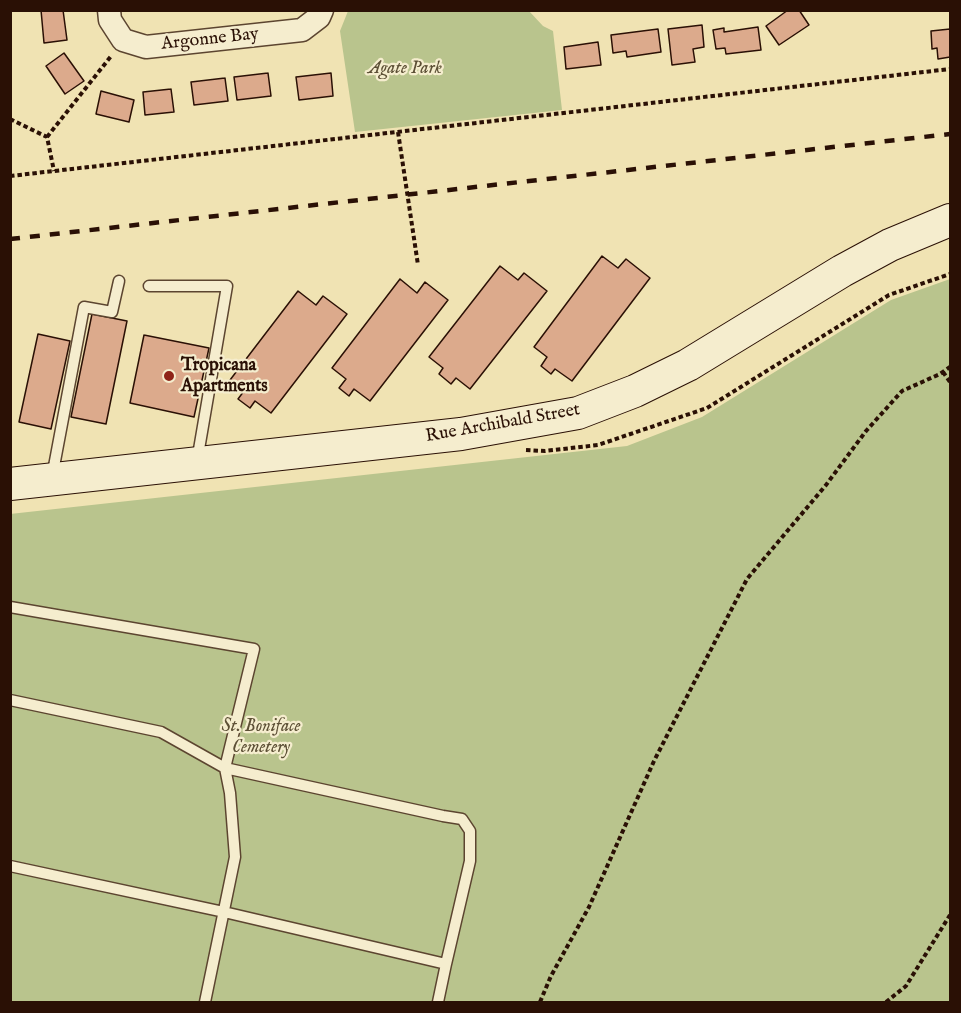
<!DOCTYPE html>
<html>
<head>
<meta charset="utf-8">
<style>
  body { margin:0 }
  #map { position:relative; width:961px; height:1013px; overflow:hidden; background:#f0e3b3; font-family:"IM FELL English",serif }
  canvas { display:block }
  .frame { position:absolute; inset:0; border:12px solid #2a1005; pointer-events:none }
</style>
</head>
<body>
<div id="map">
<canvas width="961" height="1013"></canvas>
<div class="frame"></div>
</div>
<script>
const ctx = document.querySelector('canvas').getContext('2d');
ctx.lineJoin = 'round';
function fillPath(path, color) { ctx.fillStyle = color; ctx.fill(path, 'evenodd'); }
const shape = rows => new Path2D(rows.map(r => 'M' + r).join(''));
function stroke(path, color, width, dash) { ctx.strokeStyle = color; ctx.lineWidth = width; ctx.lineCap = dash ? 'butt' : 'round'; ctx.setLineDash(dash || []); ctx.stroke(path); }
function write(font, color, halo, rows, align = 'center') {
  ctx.font = font + ' "IM FELL English",serif'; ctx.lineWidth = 4.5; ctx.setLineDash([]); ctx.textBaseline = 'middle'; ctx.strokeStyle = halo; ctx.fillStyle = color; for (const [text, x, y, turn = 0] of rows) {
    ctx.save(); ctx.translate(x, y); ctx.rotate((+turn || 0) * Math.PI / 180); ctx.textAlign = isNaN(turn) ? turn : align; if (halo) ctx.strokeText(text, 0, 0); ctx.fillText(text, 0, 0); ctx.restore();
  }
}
const green = shape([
  [348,11,529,11,543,26,553,31,562,110,355,132,340,31],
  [950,279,950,1002,11,1002,10,514,627,446,702,417,891,300]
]);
const building = shape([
  [41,10,63,10,67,40,44,43,41,10],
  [788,10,799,10,809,25,779,45,766,26,788,10],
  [702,25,704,47,693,49,695,62,672,65,668,29,702,25],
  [758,27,761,50,726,54,725,48,716,49,713,30,724,28,724,32,758,27],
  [658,29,661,52,627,57,626,51,613,53,611,35,658,29],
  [950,29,950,57,938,59,937,48,932,49,931,31,950,29],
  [598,42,601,65,566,69,564,47,598,42],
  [64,53,84,81,65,94,46,66,64,53],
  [268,73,271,96,237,100,234,77,268,73],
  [331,73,333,96,299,100,296,77,331,73],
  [225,78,228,101,194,105,191,82,225,78],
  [171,89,174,112,145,115,143,92,171,89],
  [101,91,134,100,129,122,96,114,101,91],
  [602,256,618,268,626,259,650,278,572,381,555,369,551,374,541,366,547,357,534,347,602,256],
  [500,266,518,280,524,273,547,291,470,389,456,378,451,384,439,374,443,368,429,357,500,266],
  [400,279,417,293,425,282,448,300,370,401,354,389,349,396,339,388,346,379,332,368,400,279],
  [298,291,316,305,323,296,347,314,271,413,255,401,250,408,238,399,244,391,230,380,298,291],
  [92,314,127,321,106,424,71,417,92,314],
  [38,334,70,341,51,429,19,422,38,334],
  [144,335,209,348,194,417,130,403,144,335]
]);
const path = shape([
  [10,119,47,137,54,171],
  [398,132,418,265],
  [47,137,112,55],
  [10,176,950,69],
  [943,372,950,382],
  [526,450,545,451,598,445,707,408,889,295,950,274],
  [540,1002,551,976,589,907,654,761,747,579,826,485,866,431,902,391,940,374,950,367],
  [886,1002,906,986,950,915]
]);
const service = shape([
  [149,286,227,286,197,461],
  [52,477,84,307,112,312,119,281],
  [10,607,254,649,225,768,230,793,235,857,205,1002],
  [10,700,161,732,225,768,443,816,462,819,470,831,470,861,446,964,224,912,10,866],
  [438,1002,446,964]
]);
const minor = shape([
  [109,10,110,20,123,40,146,47,302,30,319,17,322,10]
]);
const secondary = shape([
  [10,484,461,434,578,413,635,391,688,365,842,271,890,245,950,220]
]);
const rail = shape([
  [10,239,950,134]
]);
const markers = [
  [169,376,6,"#8f2418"]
];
const streetNames = [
  ["Argonne Bay",210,40,-6],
  ["Rue Archibald Street",503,424,-10]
];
const parkNames = [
  ["Agate Park",405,69],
  ["St. Boniface",261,727],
  ["Cemetery",261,748]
];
const poiNames = [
  ["Tropicana",181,366],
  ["Apartments",181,387]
];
fillPath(green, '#b9c48d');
fillPath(building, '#dcaa8c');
stroke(building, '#2a1005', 1.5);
stroke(service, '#5c4530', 13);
stroke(minor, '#5c4530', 25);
stroke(secondary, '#2a1005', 34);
stroke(path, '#2a1005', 4, [4.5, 3]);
stroke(service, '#f5edce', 10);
stroke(minor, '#f5edce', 22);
stroke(secondary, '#f5edce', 32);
stroke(rail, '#2a1005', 4.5, [10, 10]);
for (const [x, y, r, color] of markers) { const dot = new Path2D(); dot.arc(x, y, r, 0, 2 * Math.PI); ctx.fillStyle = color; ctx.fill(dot); stroke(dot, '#f5edce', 2); }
write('18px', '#2a1005', '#f5edce', streetNames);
write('italic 18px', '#5c4f35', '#f5edce', parkNames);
write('bold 18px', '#2a1005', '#f5edce', poiNames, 'left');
</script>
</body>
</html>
